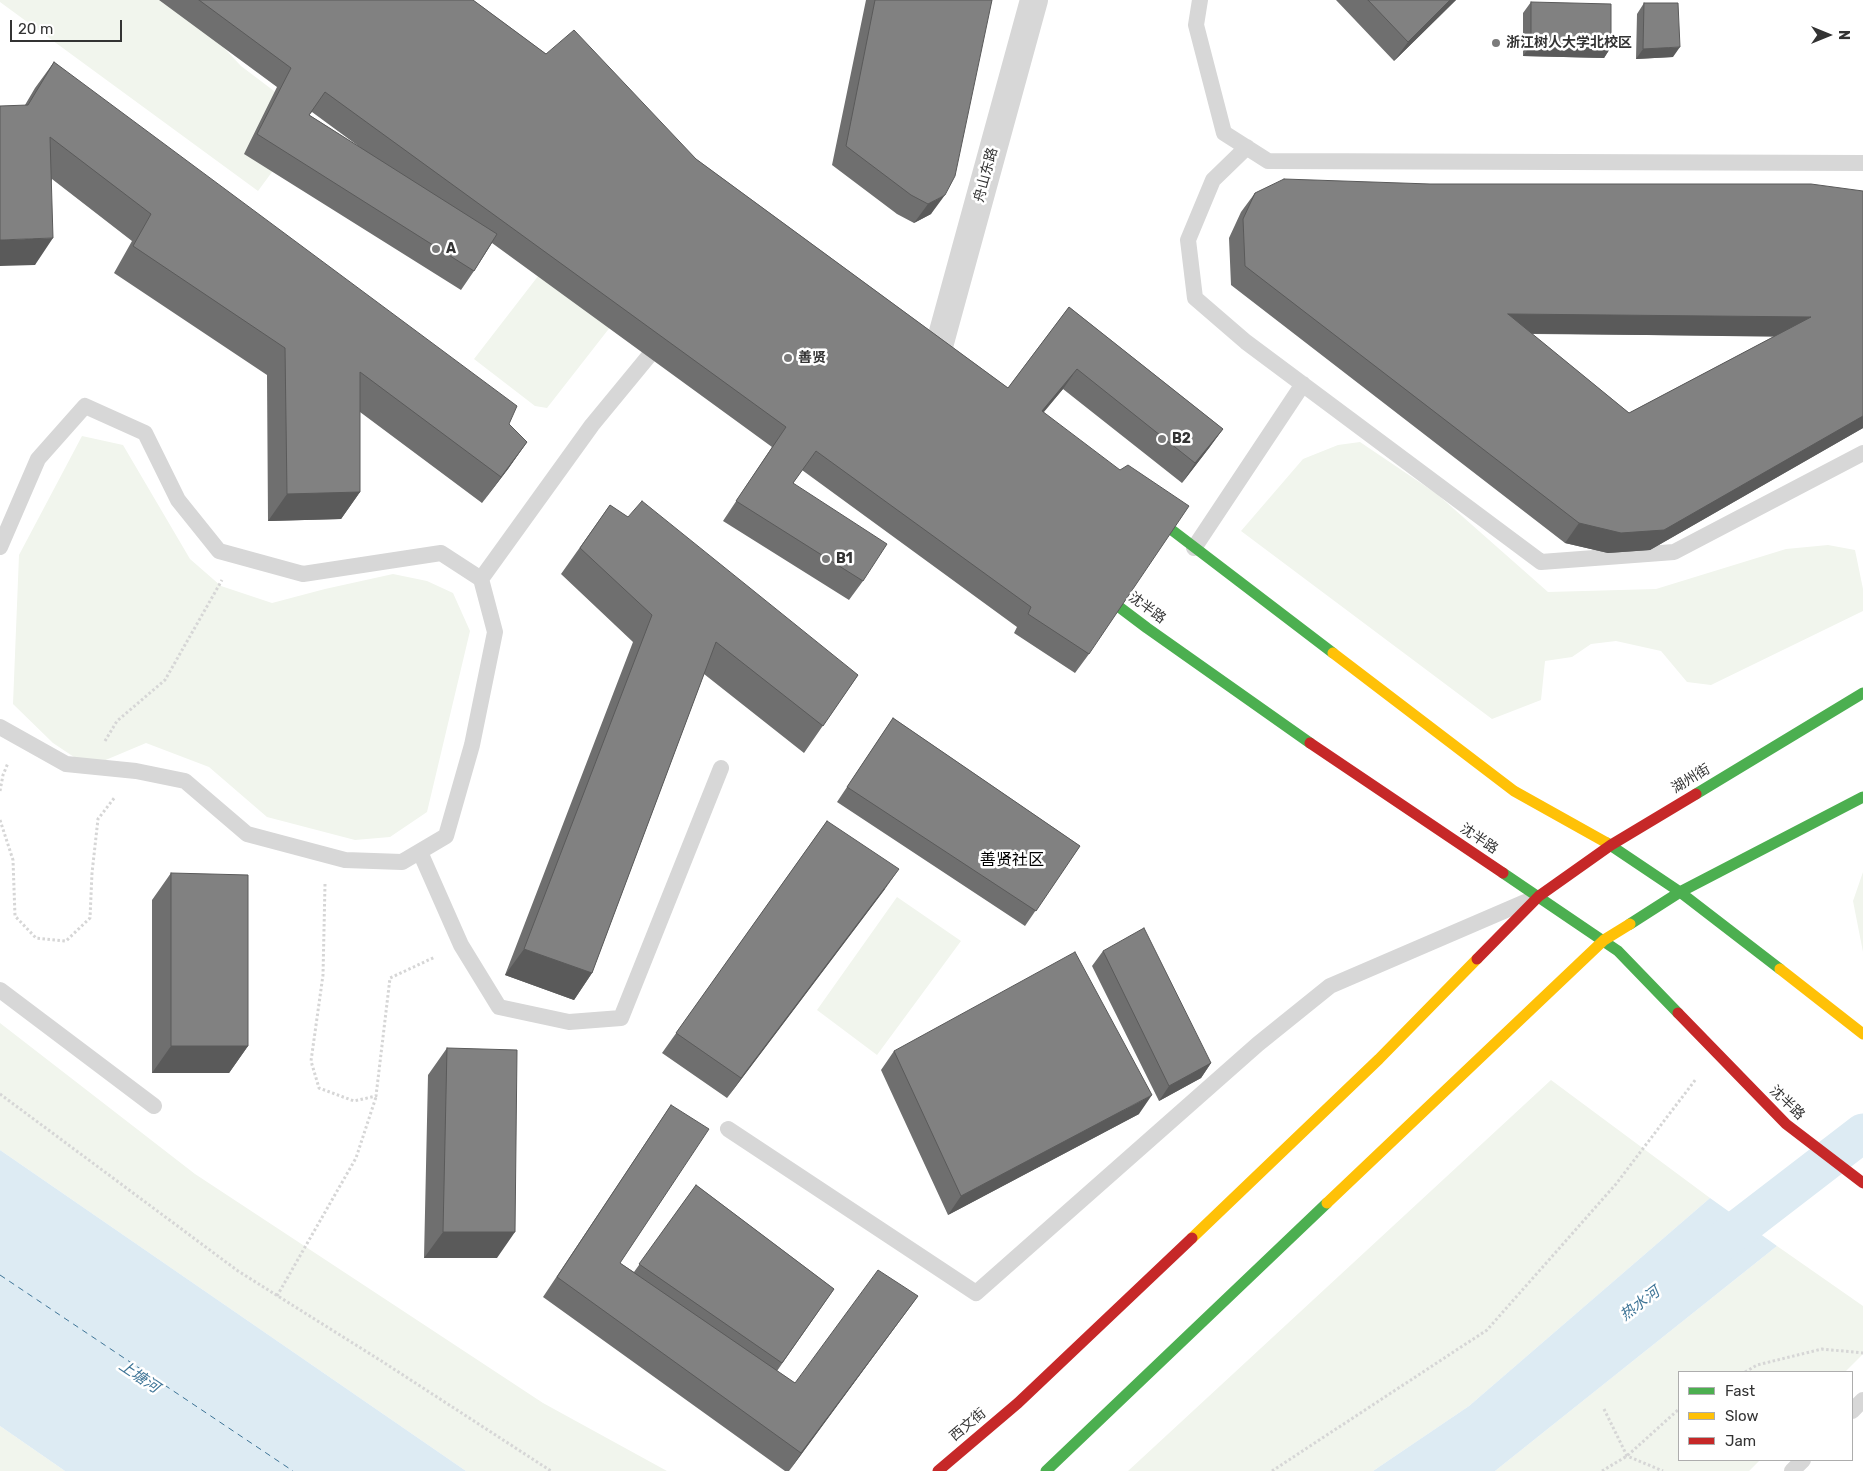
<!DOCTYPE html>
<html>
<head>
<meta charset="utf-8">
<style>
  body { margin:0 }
  #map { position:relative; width:1863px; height:1471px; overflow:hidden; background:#fff; font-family:Rubik,sans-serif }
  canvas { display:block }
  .legend { position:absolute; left:1678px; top:1371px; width:175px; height:90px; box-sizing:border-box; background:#fff; border:1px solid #adadad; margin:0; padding:6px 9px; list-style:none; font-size:15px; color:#333 }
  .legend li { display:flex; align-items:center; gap:10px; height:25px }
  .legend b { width:25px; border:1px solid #adadad }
  .north { position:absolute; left:1803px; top:10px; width:50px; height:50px; -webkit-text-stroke:4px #fff; paint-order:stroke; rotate:90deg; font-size:14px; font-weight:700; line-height:20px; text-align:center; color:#333 }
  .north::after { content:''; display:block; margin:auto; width:18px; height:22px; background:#333; clip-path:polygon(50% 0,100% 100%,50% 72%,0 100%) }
  .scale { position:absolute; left:10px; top:20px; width:112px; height:22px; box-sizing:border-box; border:2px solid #333; border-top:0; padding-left:6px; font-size:15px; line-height:18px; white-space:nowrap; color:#333; -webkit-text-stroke:4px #fff; paint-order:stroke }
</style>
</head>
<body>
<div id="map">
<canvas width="1863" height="1471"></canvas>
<ul class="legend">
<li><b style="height:6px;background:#4caf50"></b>Fast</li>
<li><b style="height:6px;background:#ffc107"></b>Slow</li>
<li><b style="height:6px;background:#c62828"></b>Jam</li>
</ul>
<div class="north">N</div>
<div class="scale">20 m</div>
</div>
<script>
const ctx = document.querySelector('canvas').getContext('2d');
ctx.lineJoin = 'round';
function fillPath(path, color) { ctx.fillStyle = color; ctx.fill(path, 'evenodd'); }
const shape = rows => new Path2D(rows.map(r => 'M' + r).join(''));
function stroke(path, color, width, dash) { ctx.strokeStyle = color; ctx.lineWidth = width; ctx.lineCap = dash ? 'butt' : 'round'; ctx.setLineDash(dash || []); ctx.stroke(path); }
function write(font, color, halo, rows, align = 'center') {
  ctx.font = font + ' Rubik,"Noto Sans SC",sans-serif'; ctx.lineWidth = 5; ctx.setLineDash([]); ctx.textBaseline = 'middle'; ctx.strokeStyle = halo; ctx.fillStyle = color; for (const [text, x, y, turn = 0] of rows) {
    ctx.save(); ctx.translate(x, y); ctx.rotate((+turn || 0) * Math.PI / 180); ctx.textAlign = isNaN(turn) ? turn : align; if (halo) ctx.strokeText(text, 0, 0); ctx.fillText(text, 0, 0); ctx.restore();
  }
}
const green = shape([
  [0,0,179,0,241,66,311,119,258,191,0,2],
  [542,271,611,326,547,408,535,406,474,359],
  [82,436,123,445,190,559,221,586,272,603,325,589,393,574,427,581,453,593,470,631,427,812,390,837,355,840,267,817,209,767,146,743,89,767,53,743,13,704,19,555],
  [1360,442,1437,494,1548,592,1656,589,1786,549,1828,545,1855,550,1863,589,1863,611,1711,685,1687,682,1661,651,1616,641,1591,644,1572,657,1545,661,1541,700,1492,719,1241,531,1303,459,1338,445],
  [1863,872,1863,952,1853,901],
  [897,897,961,941,877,1055,817,1010],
  [0,1023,195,1174,543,1403,667,1471,466,1471,0,1150],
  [1551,1080,1710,1198,1469,1406,1373,1471,1128,1471],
  [1777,1246,1863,1306,1863,1354,1845,1372,1679,1372,1679,1460,1760,1460,1749,1471,1495,1471],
  [0,1426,65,1471,0,1471]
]);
const water = shape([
  [0,1150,466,1471,65,1471,0,1426],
  [1710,1198,1777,1246,1495,1471,1373,1471,1469,1406]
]);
const canal = shape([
  [1703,1256,1863,1133]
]);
const ferry = shape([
  [0,1275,293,1471]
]);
const path = shape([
  [105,741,117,721,165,680,222,580],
  [0,791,3,775,8,763],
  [0,820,13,860,15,916,36,938,66,941,90,918,92,873,98,819,115,797],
  [325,884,323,975,311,1061,319,1088,354,1101,376,1096,390,978,435,957],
  [0,1094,238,1271,383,1362,551,1471],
  [277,1296,356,1158,376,1097],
  [1745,1372,1757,1365,1822,1349,1863,1353],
  [1604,1409,1627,1456,1663,1471],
  [1272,1471,1487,1330,1616,1184,1696,1079],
  [1602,1471,1627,1456,1679,1409]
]);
const lane = shape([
  [1200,0,1196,25,1224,133,1268,161,1863,163],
  [1247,147,1213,180,1188,240,1195,298,1246,342,1541,562,1674,552,1863,453],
  [0,547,38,459,85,406,145,433,178,500,219,551,303,574,441,553,481,579,495,632,472,745,446,836,402,862,345,860,247,834,185,781,136,771,66,764,0,727],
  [1194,548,1303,384],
  [481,579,592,425,662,340],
  [420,852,461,945,499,1007,569,1022,621,1018,721,768],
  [0,990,154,1106],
  [728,1129,976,1293,1258,1044,1330,986,1525,902],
  [1852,1411,1863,1400],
  [1792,1471,1803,1460]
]);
const street = shape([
  [938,350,1034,0]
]);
const fast = shape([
  [1143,508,1333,653],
  [1090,585,1147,628,1310,743],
  [1696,794,1863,693],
  [1607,843,1680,892,1780,969],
  [1503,873,1618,951,1678,1013],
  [1630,924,1680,892,1863,797],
  [1046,1471,1327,1203]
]);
const slow = shape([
  [1333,653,1514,791,1607,843],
  [1780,969,1863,1034],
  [1327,1203,1604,940,1630,924],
  [1192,1238,1379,1059,1477,959]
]);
const jam = shape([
  [1310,743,1503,873],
  [1477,959,1539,896,1611,845,1696,794],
  [1678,1013,1786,1124,1863,1183],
  [938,1471,1018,1403,1192,1238]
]);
const wall = shape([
  [159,0,473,0,546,54,696,159,1008,388,1069,307,1223,429,1209,448,1182,483,1063,389,1044,412,1089,654,1075,673,1014,633,1017,627,802,470,793,483,863,581,849,600,723,521,772,447,492,243,474,271,461,290,244,154,277,87],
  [312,112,361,148,309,115],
  [866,0,992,0,931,214,914,223,897,214,832,165],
  [1336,0,1456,0,1394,61],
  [1531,2,1611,47,1604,58,1523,56,1523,13],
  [1644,3,1673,57,1636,59,1637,14],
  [54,62,509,424,527,442,508,469,482,503,360,412,360,492,341,519,268,521,267,375,114,273,132,241,52,179,35,265,25,105,35,88],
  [1430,184,1863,191,1863,428,1650,550,1608,553,1565,543,1231,285,1229,238,1241,212,1255,193],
  [1532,334,1649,335,1775,336,1629,413],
  [610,505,858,675,804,753,704,674,592,973,574,1000,505,975,633,642,561,574],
  [893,718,1080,846,1025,926,837,802],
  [827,821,885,889,727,1098,662,1053],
  [171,873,248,1046,229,1073,152,1073,152,900],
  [1103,951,1211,1063,1201,1078,1159,1101,1092,966],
  [447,1048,497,1258,424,1258,428,1075],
  [894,1051,1139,1114,948,1215,881,1070],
  [671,1105,620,1263,634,1272,696,1185,834,1289,777,1371,795,1383,918,1296,789,1471,785,1471,543,1297]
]);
const shadedWall = shape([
  [1450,0,1456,0,1394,61,1408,42],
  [1531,45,1611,47,1604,58,1523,56],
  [1680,47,1673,57,1636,59,1643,49],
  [945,195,931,214,914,223,928,204],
  [53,238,35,265,0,266,0,240],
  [1508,314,1811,317,1798,337,1494,333],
  [1077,369,1063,389,1028,430,1042,411],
  [1863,416,1863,428,1650,550,1608,553,1565,543,1579,523],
  [1223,429,1209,448,1182,483,1195,463],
  [527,442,508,469,482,503,501,477],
  [360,492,341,519,268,521,287,494],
  [899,869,885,889,727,1098,741,1078],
  [524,949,592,973,574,1000,505,975],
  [171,1046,248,1046,229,1073,152,1073],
  [1211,1063,1201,1078,1159,1101,1169,1086],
  [1152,1095,1139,1114,948,1215,961,1196],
  [443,1232,515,1232,497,1258,424,1258],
  [918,1296,904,1315,789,1471,801,1453]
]);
const building = shape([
  [199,0,473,0,546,54,574,30,696,159,1008,388,1069,307,1223,429,1195,463,1077,369,1042,411,1120,470,1128,465,1189,506,1089,654,1028,614,1031,607,816,451,793,483,887,544,863,581,736,501,786,427,325,92,309,115,497,234,474,271,257,134,291,68,199,0],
  [875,0,992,0,955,176,945,195,928,204,911,195,846,146,875,0],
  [1368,0,1450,0,1408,42,1368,0],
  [1531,2,1611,4,1611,47,1531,45,1531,2],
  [1644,3,1678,3,1680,47,1643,49,1644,3],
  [54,62,517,406,509,424,527,442,501,477,360,372,360,492,287,494,285,348,133,246,151,214,50,137,53,238,0,240,0,106,28,105,54,62],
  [1284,179,1430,184,1811,184,1863,191,1863,416,1664,530,1621,533,1579,523,1245,266,1243,219,1255,193,1284,179],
  [1508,314,1811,317,1629,413,1508,314],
  [642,501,858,675,823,726,716,642,592,973,524,949,652,615,580,548,610,505,628,517,642,501],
  [893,718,1080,846,1036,911,847,787,893,718],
  [827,821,899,869,741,1078,676,1033,827,821],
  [171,873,248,875,248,1046,171,1046,171,873],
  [1144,928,1211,1063,1169,1086,1103,951,1144,928],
  [1075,952,1152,1095,961,1196,894,1051,1075,952],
  [447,1048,517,1050,515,1232,443,1232,447,1048],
  [671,1105,709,1129,620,1263,795,1383,878,1270,918,1296,801,1453,557,1277,671,1105],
  [696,1185,834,1289,782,1363,639,1264,696,1185]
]);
const markers = [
  [1496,43,5,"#7a7a7a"],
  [436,249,5,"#7a7a7a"],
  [788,358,5,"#7a7a7a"],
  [1162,439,5,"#7a7a7a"],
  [826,559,5,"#7a7a7a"]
];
const poiNames = [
  ["浙江树人大学北校区",1506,43],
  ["A",446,249],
  ["善贤",798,358],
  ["B2",1172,439],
  ["B1",836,559]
];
const streetNames = [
  ["舟山东路",986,175,-75],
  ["沈半路",1147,608,36],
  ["湖州街",1691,779,-31],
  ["沈半路",1479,839,34],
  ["沈半路",1787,1103,44],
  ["西文街",968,1425,-40]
];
const waterNames = [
  ["热水河",1640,1304,-37],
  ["上塘河",139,1377,34]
];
const quarterNames = [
  ["善贤社区",1012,860]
];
fillPath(green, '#f1f5ed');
fillPath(water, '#ddebf3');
stroke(canal, '#ddebf3', 39);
stroke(ferry, '#3f7597', 1, [6, 5]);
stroke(path, '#d6d6d6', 3, [2.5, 2.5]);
stroke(lane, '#d7d7d7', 16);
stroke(street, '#d7d7d7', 28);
stroke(fast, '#4caf50', 11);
stroke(slow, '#ffc107', 11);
stroke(jam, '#c62828', 11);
fillPath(wall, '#6f6f6f');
fillPath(shadedWall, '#5a5a5a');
fillPath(building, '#818181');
stroke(building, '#5a5a5a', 1);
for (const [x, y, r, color] of markers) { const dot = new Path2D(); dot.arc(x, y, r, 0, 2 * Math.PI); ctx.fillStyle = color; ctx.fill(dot); stroke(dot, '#fff', 2); }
write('bold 14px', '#333', '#fff', poiNames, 'left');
write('14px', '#333', '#fff', streetNames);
write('italic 15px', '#3f7597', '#fff', waterNames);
write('16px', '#000', '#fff', quarterNames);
</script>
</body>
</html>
